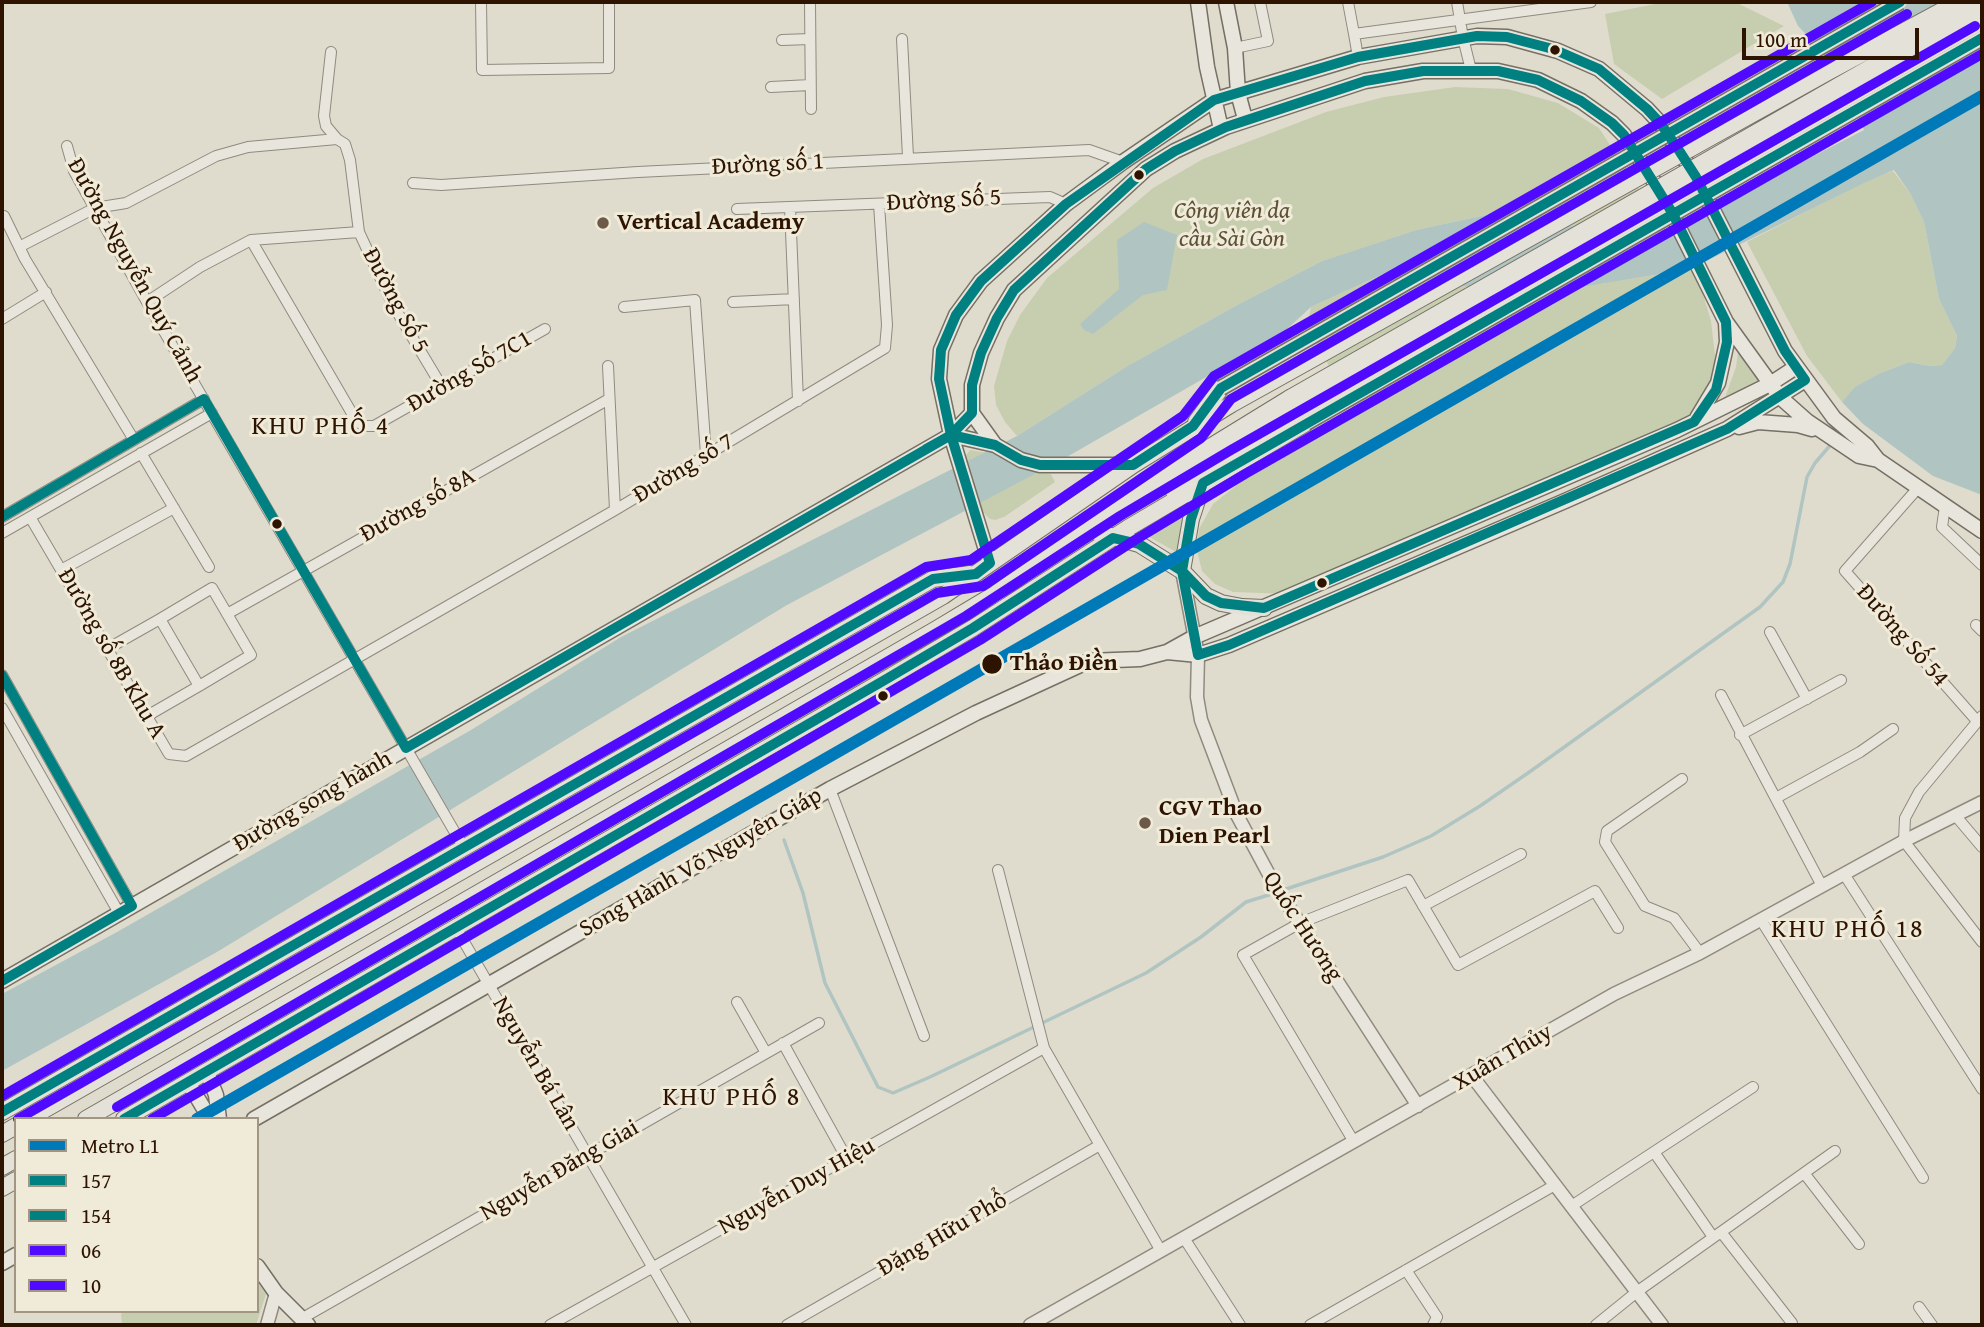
<!DOCTYPE html>
<html>
<head>
<meta charset="utf-8">
<style>
  body { margin:0 }
  #map { position:relative; width:1984px; height:1327px; overflow:hidden; background:#e0dccd; font-family:"Gentium Book Plus",serif }
  canvas { display:block }
  .frame { position:absolute; inset:0; border:4px solid #2d1300; pointer-events:none }
  .legend { position:absolute; left:14px; top:1117px; width:245px; height:196px; box-sizing:border-box; background:#f0ebd9; border:2px solid #a29582; margin:0; padding:9px 12px; list-style:none; font-size:21px; color:#2d1300 }
  .legend li { display:flex; align-items:center; gap:14px; height:35px }
  .legend b { width:35px; border:2px solid #a29582 }
  .scale { position:absolute; left:1742px; top:28px; width:177px; height:32px; box-sizing:border-box; border:4px solid #2d1300; border-top:0; padding-left:9px; font-size:21px; line-height:24px; white-space:nowrap; color:#2d1300; -webkit-text-stroke:5px #f0ebd9; paint-order:stroke }
</style>
</head>
<body>
<div id="map">
<canvas width="1984" height="1327"></canvas>
<div class="frame"></div>
<ul class="legend">
<li><b style="height:9px;background:#0079b8"></b>Metro L1</li>
<li><b style="height:9px;background:#008080"></b>157</li>
<li><b style="height:9px;background:#008080"></b>154</li>
<li><b style="height:9px;background:#4f0aff"></b>06</li>
<li><b style="height:9px;background:#4f0aff"></b>10</li>
</ul>
<div class="scale">100 m</div>
</div>
<script>
const ctx = document.querySelector('canvas').getContext('2d');
ctx.lineJoin = 'round';
function fillPath(path, color) { ctx.fillStyle = color; ctx.fill(path, 'evenodd'); }
const shape = rows => new Path2D(rows.map(r => 'M' + r).join(''));
function stroke(path, color, width, dash) { ctx.strokeStyle = color; ctx.lineWidth = width; ctx.lineCap = dash ? 'butt' : 'round'; ctx.setLineDash(dash || []); ctx.stroke(path); }
function write(font, color, halo, rows, align = 'center') {
  ctx.font = font + ' "Gentium Book Plus",serif'; ctx.lineWidth = 6; ctx.setLineDash([]); ctx.textBaseline = 'middle'; ctx.strokeStyle = halo; ctx.fillStyle = color; for (const [text, x, y, turn = 0] of rows) {
    ctx.save(); ctx.translate(x, y); ctx.rotate((+turn || 0) * Math.PI / 180); ctx.textAlign = isNaN(turn) ? turn : align; if (halo) ctx.strokeText(text, 0, 0); ctx.fillText(text, 0, 0); ctx.restore();
  }
}
const green = shape([
  [1665,2,1735,2,1784,26,1662,99,1614,64,1605,14],
  [1455,87,1508,89,1558,103,1599,128,1667,232,1641,245,1571,226,1523,207,1416,230,1322,261,1239,304,1129,365,1017,436,1005,422,996,405,994,386,1007,341,1020,315,1047,278,1153,188,1203,159,1326,112,1384,97],
  [1893,171,1910,193,1924,222,1939,299,1957,336,1955,348,1942,365,1930,366,1909,362,1878,374,1856,387,1842,402,1807,356,1747,242,1866,181],
  [1690,269,1702,291,1711,321,1716,364,1714,377,1704,401,1686,422,1289,594,1233,592,1215,584,1202,571,1196,547,1199,529,1213,504,1242,481,1352,407,1307,327,1311,307,1383,274,1452,286,1565,290],
  [1738,352,1753,374,1762,383,1724,400,1736,367],
  [970,450,988,453,1033,473,1051,474,1055,482,1004,517,995,520,990,519,979,508,964,458],
  [1191,502,1178,553,1144,534],
  [257,1282,266,1294,256,1325,122,1325,121,1315,123,1311,257,1311]
]);
const water = shape([
  [1787,2,1982,2,1982,495,1933,476,1863,424,1842,402,1855,387,1878,374,1909,362,1930,366,1942,365,1955,348,1957,336,1939,299,1924,222,1910,193,1894,170,1866,182,1690,269,1565,290,1452,286,1383,274,1311,307,1260,354,1222,368,1065,458,787,605,217,952,2,1071,2,994,117,932,471,730,621,637,1017,436,1129,365,1239,304,1322,261,1416,230,1523,207,1571,226,1641,245,1864,130,1831,60,1798,26],
  [1144,222,1177,235,1167,290,1143,295,1093,334,1084,330,1080,324,1119,289,1117,240]
]);
const stream = shape([
  [784,840,803,893,825,983,878,1087,893,1093,930,1077,1146,973,1201,937,1246,902,1275,893],
  [1283,890,1383,857,1431,836,1480,806,1528,773,1760,607,1783,582,1790,564,1807,477,1815,463,1833,442]
]);
const minor = shape([
  [481,2,482,70,609,68,609,2],
  [810,2,811,109],
  [1348,2,1354,34],
  [1457,2,1463,38,1471,70],
  [902,39,908,157],
  [782,40,810,39],
  [1235,48,1268,41,1260,2],
  [331,52,324,116,326,126,337,139,345,144,350,160,359,232],
  [1358,57,1354,34,1591,2],
  [771,87,810,85],
  [67,146,74,171,147,302,464,848],
  [413,183,441,185,638,172,1089,150,1123,162],
  [790,207,798,401],
  [737,209,1050,197,1066,204],
  [4,216,25,259,134,440],
  [251,240,357,422,365,426,374,426,545,329],
  [19,247,95,208,126,203,216,156,248,147,337,139],
  [147,302,200,267,251,240,359,232,393,305,442,387],
  [733,302,794,299],
  [624,307,695,300,706,455],
  [2,319,46,292],
  [608,366,615,510],
  [141,453,209,567],
  [1918,488,1845,571,1977,721],
  [1945,506,1942,527,1982,565],
  [2,517,204,399],
  [30,517,169,754,186,756,615,510,885,348,887,325,879,204],
  [2,533,212,413],
  [61,570,174,508],
  [212,588,251,655,199,686,160,619,212,588],
  [227,614,609,399],
  [1976,625,1982,631],
  [1770,632,1807,699],
  [107,649,160,619],
  [2,675,132,906],
  [1721,695,1822,886],
  [2,708,119,913],
  [147,716,199,686],
  [1982,716,1919,792,1905,818,1904,841,1982,942],
  [1740,735,1841,680],
  [1682,779,1607,831,1605,842,1645,906,1674,918,1700,953],
  [830,789,924,1036],
  [1776,798,1860,752,1893,729],
  [1955,815,1982,847],
  [998,870,1044,1048,1161,1251],
  [1844,874,1982,1089],
  [1423,906,1521,854],
  [1761,920,1923,1178],
  [456,928,686,1325],
  [737,1002,766,1053],
  [783,1043,847,1159],
  [1354,1142,1243,955,1300,923,1408,880,1458,965,1595,891,1618,928],
  [1654,1152,1713,1237],
  [1804,1173,1835,1151],
  [1573,1205,1753,1087],
  [1721,1232,1792,1323],
  [1184,1238,1240,1325],
  [1406,1270,1437,1317,1433,1325],
  [1919,1307,1932,1325],
  [301,1319,819,1023],
  [550,1325,1044,1048],
  [787,1325,1100,1145],
  [1310,1325,1555,1185],
  [1596,1325,1638,1291,1804,1173,1859,1244]
]);
const tertiary = shape([
  [1182,571,1198,655,1197,697,1201,720,1237,815,1273,882,1418,1106],
  [1472,1076,1662,1325],
  [267,1325,276,1293],
  [1030,1325,1614,994,1700,953,1904,841,1982,802]
]);
const secondary = shape([
  [1198,2,1207,67,1221,129],
  [1226,2,1235,48,1238,93,1245,119],
  [1697,418,1718,383,1727,342,1726,323],
  [1739,427,1758,422,1798,425,1812,429],
  [951,435,995,445,1021,460,1040,465,1133,465],
  [995,445,972,413,972,385,981,353,997,318,1014,290,1146,169,1175,151,1226,127,1365,81,1423,71,1498,71,1538,80,1581,101,1612,123,1624,135,1662,194,1726,322,1780,397,1807,421,1859,456,1878,460],
  [990,563,951,435,939,379,941,350,956,315,981,281,1066,204,1123,162,1214,100,1358,57,1477,36,1507,37,1558,51,1599,69,1647,109,1661,124,1696,177,1785,351,1834,418,1867,446,1878,460,1982,531],
  [1167,652,1198,655,1229,645,1565,501,1727,429,1805,380],
  [2,981,951,435,972,413],
  [207,1072,216,1095,219,1119],
  [188,1082,210,1119],
  [254,1119,830,789,976,713,1089,661,1140,659,1167,652,1194,637,1677,430,1770,384,1796,367],
  [2,1263,16,1255],
  [257,1266,276,1293,308,1325]
]);
const trunk = shape([
  [1196,422,1221,388],
  [1172,489,1298,411],
  [1086,529,1139,544,1182,571,1206,596,1221,603,1242,607,1264,608],
  [1182,571,1191,519,1204,479],
  [2,1112,933,579,970,574],
  [28,1119,943,596,1133,465,1230,405],
  [86,1119,935,630,995,594,1086,529,1202,452,1290,398],
  [124,1119,883,681,973,628,1128,528,1306,423],
  [2,1134,16,1126],
  [2,1167,16,1159],
  [2,1188,16,1180]
]);
const primaryBridge = shape([
  [1221,388,1900,2],
  [1306,423,1982,38]
]);
const trunkBridge = shape([
  [1290,398,1982,4],
  [1230,405,1828,72,1958,2],
  [1298,411,1982,21]
]);
const bus1 = shape([
  [1673,214,1726,322,1727,342,1716,390,1694,422,1264,608,1221,603,1206,596,1182,571,1191,519,1203,483,1673,214],
  [1673,214,1982,38],
  [926,449,951,435,995,445,1021,460,1040,465,1133,465,1193,426,1221,388,1900,2],
  [2,517,204,399,406,748],
  [406,748,951,435,972,413,972,385,981,353,997,318,1014,290,1146,169,1175,151,1226,127,1365,81,1423,71,1498,71,1538,80,1581,101,1612,123,1624,135,1673,214]
]);
const bus2 = shape([
  [2,675,132,906,2,981],
  [2,1112,933,579,976,574,990,563,951,435,939,379,941,350,956,315,981,281,1066,204,1214,100,1358,57,1477,36,1507,37,1553,49,1599,69,1647,109,1661,124,1680,152,1696,177,1785,351,1805,380,1727,429,1229,645,1198,655,1182,571,1139,544,1113,538,973,628,883,681,124,1119]
]);
const bus3 = shape([
  [18,1119,937,593,983,586,1201,438,1231,399,1907,14],
  [152,1119,980,640,1135,540,1245,474,1982,54]
]);
const bus4 = shape([
  [2,1096,926,567,971,560,1183,416,1214,376,1872,2],
  [117,1107,966,616,1120,516,1231,450,1975,26]
]);
const metro1 = shape([
  [197,1119,1982,96]
]);
const markers = [
  [1555,50,6,"#2d1300"],
  [1139,175,6,"#2d1300"],
  [603,223,7,"#6c5948"],
  [277,524,6,"#2d1300"],
  [1322,583,6,"#2d1300"],
  [992,664,11,"#2d1300"],
  [883,696,6,"#2d1300"],
  [1145,823,7,"#6c5948"]
];
const streetNames = [
  ["Đường số 1",768,165,-3],
  ["Đường Số 5",944,201,-3],
  ["Đường Nguyễn Quý Cảnh",134,271,61],
  ["Đường Số 5",395,301,62],
  ["Đường Số 7C1",470,372,-30],
  ["Đường số 7",684,469,-31],
  ["Đường số 8A",418,506,-29],
  ["Đường Số 54",1902,636,49],
  ["Đường số 8B Khu A",111,654,60],
  ["Đường song hành",313,802,-30],
  ["Song Hành Võ Nguyên Giáp",701,863,-30],
  ["Quốc Hương",1302,927,57],
  ["Xuân Thủy",1503,1058,-30],
  ["Nguyễn Bá Lân",535,1064,60],
  ["Nguyễn Đăng Giai",560,1171,-30],
  ["Nguyễn Duy Hiệu",797,1187,-29],
  ["Đặng Hữu Phổ",943,1235,-30]
];
const parkNames = [
  ["Công viên dạ",1232,212],
  ["cầu Sài Gòn",1232,240]
];
const poiNames = [
  ["Vertical Academy",617,223],
  ["CGV Thao",1159,809],
  ["Dien Pearl",1159,837]
];
const stopNames = [
  ["Thảo Điền",1010,664]
];
const neighbourhoodNames = [
  ["KHU PHỐ 4",321,427],
  ["KHU PHỐ 18",1848,930],
  ["KHU PHỐ 8",732,1098]
];
fillPath(green, '#c7ceaf');
fillPath(water, '#b0c5c2');
stroke(stream, '#b0c5c2', 3.5);
stroke(minor, '#908a7f', 12);
stroke(tertiary, '#908a7f', 15);
stroke(secondary, '#756f64', 17);
stroke(trunk, '#756f64', 18);
stroke(minor, '#e8e5dd', 10);
stroke(tertiary, '#e8e5dd', 12);
stroke(secondary, '#e8e5dd', 14);
stroke(trunk, '#e3e1d8', 16);
stroke(primaryBridge, '#756f64', 17, []);
stroke(trunkBridge, '#756f64', 18, []);
stroke(primaryBridge, '#e3e1d8', 14);
stroke(trunkBridge, '#e3e1d8', 16);
stroke(bus1, '#008080', 10);
stroke(bus2, '#008080', 10);
stroke(bus3, '#4f0aff', 10);
stroke(bus4, '#4f0aff', 10);
stroke(metro1, '#0079b8', 12);
for (const [x, y, r, color] of markers) { const dot = new Path2D(); dot.arc(x, y, r, 0, 2 * Math.PI); ctx.fillStyle = color; ctx.fill(dot); stroke(dot, '#f0ebd9', 2.5); }
write('24px', '#2d1300', '#f0ebd9', streetNames);
write('italic 24px', '#5c5135', '#f0ebd9', parkNames);
write('bold 24px', '#2d1300', '#f0ebd9', poiNames, 'left');
write('bold 24px', '#2d1300', '#f0ebd9', stopNames, 'left');
ctx.letterSpacing = '2px';
write('26px', '#2d1300', '#f0ebd9', neighbourhoodNames);
ctx.letterSpacing = '0px';
</script>
</body>
</html>
